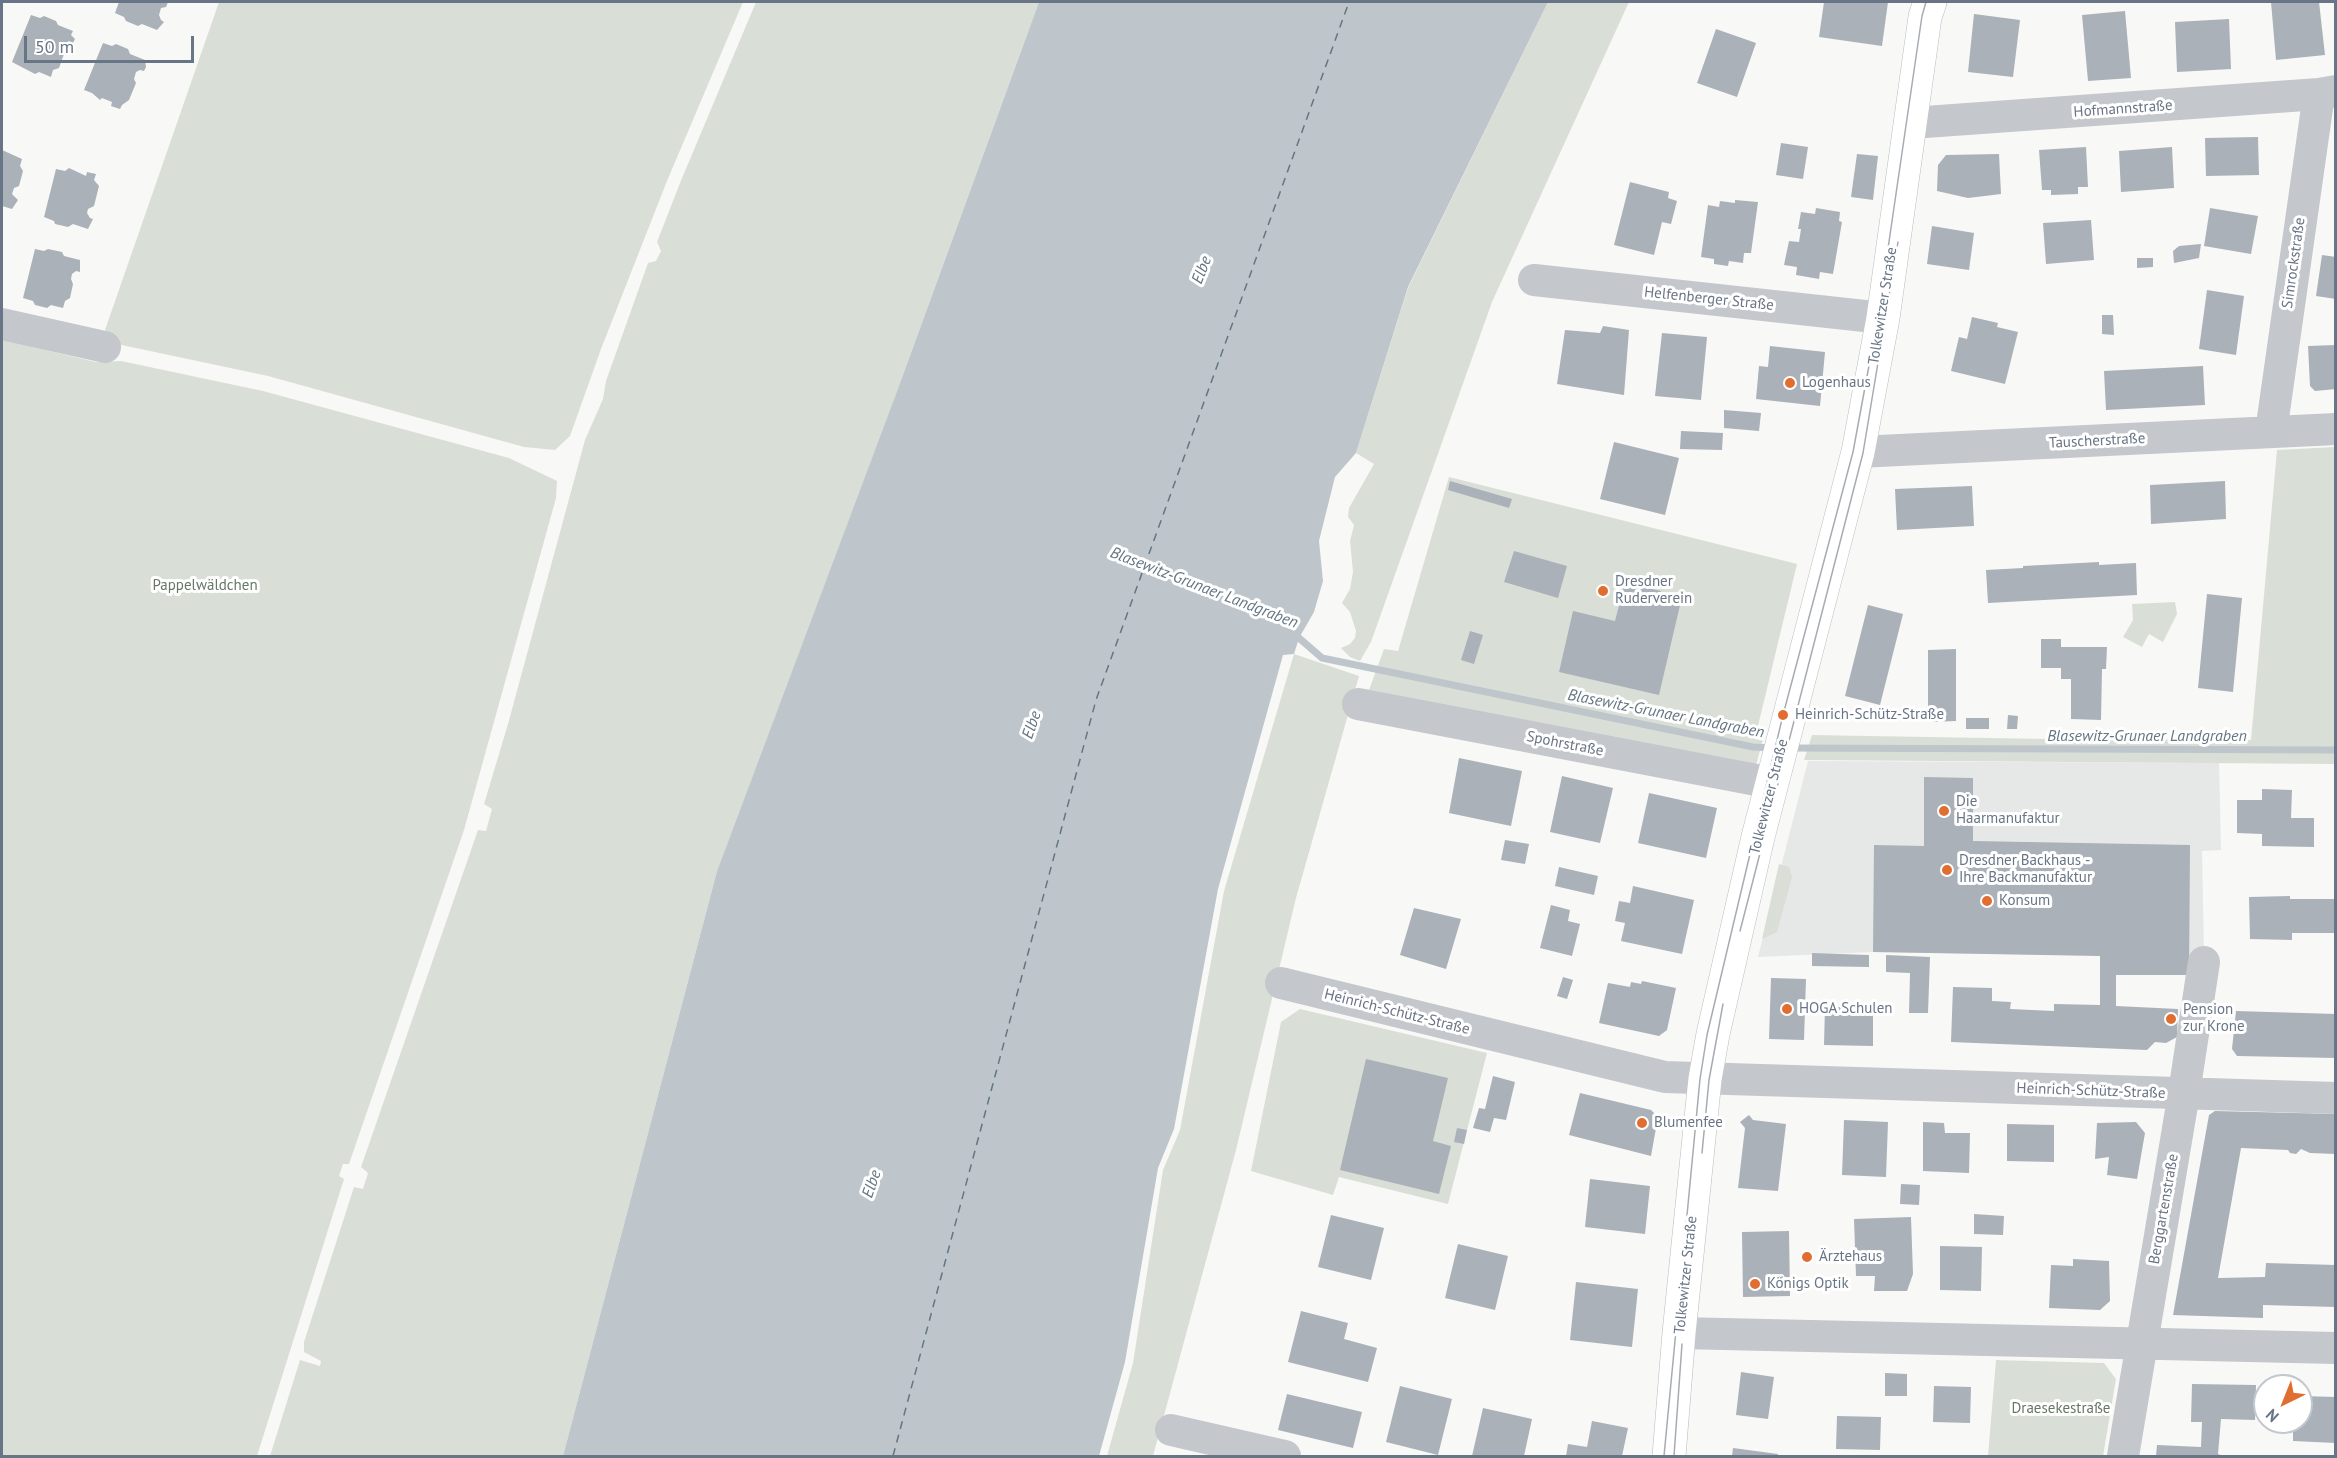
<!DOCTYPE html>
<html>
<head>
<meta charset="utf-8">
<style>
  body { margin:0 }
  #map { position:relative; width:2337px; height:1458px; overflow:hidden; background:#f8f8f6; font-family:"PT Sans",sans-serif }
  canvas { display:block }
  .frame { position:absolute; inset:0; border:3px solid #687586; pointer-events:none }
  .north { position:absolute; left:2253px; top:1374px; width:60px; height:60px; box-sizing:border-box; background:#fff; border:2px solid #c3c8cf; border-radius:50%; rotate:223deg; font-size:16px; font-weight:700; line-height:24px; text-align:center; color:#687586 }
  .north::after { content:''; display:block; margin:auto; width:21px; height:27px; background:#df6e30; clip-path:polygon(50% 0,100% 100%,50% 72%,0 100%) }
  .scale { position:absolute; left:24px; top:36px; width:170px; height:27px; box-sizing:border-box; border:3px solid #687586; border-top:0; padding-left:8px; font-size:18px; line-height:21px; white-space:nowrap; color:#687586; -webkit-text-stroke:4px #fff; paint-order:stroke }
</style>
</head>
<body>
<div id="map">
<canvas width="2337" height="1458"></canvas>
<div class="frame"></div>
<div class="north">N</div>
<div class="scale">50 m</div>
</div>
<script>
const ctx = document.querySelector('canvas').getContext('2d');
ctx.lineJoin = 'round';
function fillPath(path, color) { ctx.fillStyle = color; ctx.fill(path, 'evenodd'); }
const shape = rows => new Path2D(rows.map(r => 'M' + r).join(''));
function stroke(path, color, width, dash) { ctx.strokeStyle = color; ctx.lineWidth = width; ctx.lineCap = dash ? 'butt' : 'round'; ctx.setLineDash(dash || []); ctx.stroke(path); }
function write(font, color, halo, rows, align = 'center') {
  ctx.font = font + ' "PT Sans",sans-serif'; ctx.lineWidth = 6; ctx.setLineDash([]); ctx.textBaseline = 'middle'; ctx.strokeStyle = halo; ctx.fillStyle = color; for (const [text, x, y, turn = 0] of rows) {
    ctx.save(); ctx.translate(x, y); ctx.rotate((+turn || 0) * Math.PI / 180); ctx.textAlign = isNaN(turn) ? turn : align; if (halo) ctx.strokeText(text, 0, 0); ctx.fillText(text, 0, 0); ctx.restore();
  }
}
const built = shape([
  [1808,761,2219,763,2221,850,2202,851,2204,955,2189,957,1873,952,1758,957]
]);
const green = shape([
  [219,2,743,2,667,181,601,349,570,436,555,450,524,447,268,376,117,344,105,330],
  [756,2,1039,2,900,383,717,871,563,1456,270,1456,300,1360,320,1366,321,1361,304,1352,304,1342,354,1187,363,1189,368,1173,361,1167,478,830,486,831,492,809,484,804,508,724,585,440,603,399,606,381,648,263,656,261,661,251,657,242,680,183],
  [1548,2,1629,2,1492,302,1371,642,1360,661,1350,657,1341,648,1350,644,1355,638,1356,631,1350,612,1342,603,1350,589,1353,572,1350,541,1354,525,1348,517,1349,508,1374,464,1356,453,1408,288],
  [2,340,96,362,121,361,263,391,509,458,557,481,556,498,464,830,349,1164,343,1164,339,1176,344,1179,257,1456,2,1456],
  [2335,447,2335,764,1804,760,1812,735,2046,739,2251,740,2277,450],
  [1449,477,1797,564,1758,726,1766,728,1755,769,1369,690,1384,649,1398,651],
  [2175,602,2177,614,2163,642,2149,634,2142,647,2123,637,2133,620,2132,604],
  [1294,654,1359,676,1296,898,1236,1150,1153,1456,1107,1456,1133,1363,1163,1170,1180,1130,1224,891],
  [1779,864,1789,867,1792,877,1777,932,1762,939],
  [1300,1009,1487,1053,1448,1204,1339,1177,1333,1195,1251,1171,1281,1022],
  [1996,1360,2104,1363,2116,1379,2103,1456,1988,1456]
]);
const water = shape([
  [1039,2,1548,2,1408,287,1356,453,1335,477,1319,541,1323,581,1314,612,1299,638,1294,654,1283,655,1218,889,1174,1129,1158,1168,1125,1362,1099,1456,563,1456,717,871,900,383]
]);
const stream = shape([
  [1290,635,1299,638,1322,658,1753,747,1772,748],
  [1789,748,2336,750]
]);
const ferry = shape([
  [893,1456,1096,700,1349,2]
]);
const building = shape([
  [119,2,168,2,166,7,161,8,159,15,161,20,164,22,157,30,142,24,138,26,126,21,124,17,115,13],
  [1824,2,1888,2,1882,46,1819,37],
  [2271,2,2319,2,2325,55,2276,60],
  [2125,11,2131,78,2088,81,2082,15],
  [1974,14,2020,20,2013,77,1968,72],
  [31,15,40,18,44,16,56,21,58,25,73,31,71,35,75,39,73,43,69,41,64,44,62,49,64,54,59,68,53,70,51,77,39,72,35,74,12,62],
  [2229,19,2231,69,2177,72,2175,22],
  [1716,29,1756,43,1737,97,1697,83],
  [103,43,112,46,116,44,128,49,130,54,145,60,146,67,144,71,140,70,136,72,134,79,136,83,129,100,122,105,120,109,111,106,112,102,102,98,100,100,92,93,84,90],
  [2258,137,2259,175,2206,176,2205,138],
  [1781,143,1808,147,1803,179,1776,175],
  [2086,147,2088,187,2078,187,2078,194,2051,195,2051,190,2042,190,2039,150],
  [2172,147,2174,188,2121,192,2119,151],
  [2,150,22,159,20,166,23,171,19,186,14,188,12,194,18,200,12,209,2,206],
  [1857,154,1878,156,1873,200,1851,197],
  [1999,154,2001,194,1968,198,1937,191,1938,165,1946,155],
  [69,168,86,176,87,172,96,174,94,180,99,186,94,206,88,209,87,213,90,218,93,219,88,229,73,224,68,227,55,224,54,221,44,217,56,169,65,171],
  [1630,182,1669,192,1668,198,1677,201,1671,224,1662,222,1654,255,1614,245],
  [1735,200,1758,202,1751,253,1744,253,1743,263,1729,261,1728,266,1714,264,1714,259,1701,257,1708,205,1719,207,1720,201,1735,203],
  [1816,208,1840,212,1839,221,1842,222,1833,274,1820,272,1819,279,1796,275,1797,267,1784,265,1789,241,1799,242,1801,229,1798,229,1801,212,1815,214],
  [2210,208,2258,216,2251,254,2204,246],
  [2091,220,2094,260,2046,264,2043,223],
  [1932,226,1974,233,1969,270,1927,264],
  [2201,244,2199,258,2174,263,2173,251,2179,246],
  [35,249,44,251,48,249,62,252,64,256,80,260,80,272,76,271,72,274,71,279,73,284,70,298,65,301,63,308,51,305,47,308,35,305,33,301,23,298],
  [2322,255,2336,257,2336,299,2316,296],
  [2137,258,2153,258,2153,267,2137,268],
  [2207,290,2244,296,2236,355,2199,349],
  [2102,315,2113,315,2114,335,2102,334],
  [1972,317,1998,323,1997,327,2018,332,2005,384,1951,371,1959,337,1967,339],
  [1603,326,1629,330,1624,395,1557,384,1565,330,1600,333],
  [1662,333,1707,337,1701,400,1655,396],
  [2336,345,2336,389,2315,391,2310,386,2308,346],
  [1770,346,1825,352,1820,406,1756,399,1759,366,1768,367],
  [2203,366,2205,405,2106,410,2104,371],
  [1724,410,1761,413,1759,431,1724,428],
  [1681,431,1723,433,1722,450,1680,449],
  [1614,442,1679,458,1665,515,1600,499],
  [1450,481,1512,499,1509,508,1448,490],
  [2225,481,2226,519,2151,524,2150,485],
  [1972,486,1974,526,1897,530,1895,489],
  [1514,551,1567,566,1558,598,1504,582],
  [2099,562,2099,565,2136,563,2137,595,1988,603,1986,570,2023,568,2023,566],
  [1636,585,1661,591,1659,596,1681,601,1659,695,1559,672,1573,611,1615,621,1624,586,1635,589],
  [2207,594,2242,598,2233,692,2198,688],
  [1868,605,1903,614,1880,705,1845,696],
  [1470,631,1483,635,1474,664,1461,660],
  [2041,639,2061,639,2061,647,2107,647,2106,669,2102,669,2101,720,2071,719,2071,679,2061,679,2061,668,2041,668],
  [1956,649,1956,721,1928,722,1928,650],
  [2008,715,2018,716,2017,729,2007,729],
  [1966,718,1989,718,1989,729,1966,729],
  [1459,758,1522,771,1511,826,1449,813],
  [1562,776,1613,788,1600,843,1550,832],
  [1924,777,1973,778,1973,841,2190,845,2189,975,2116,975,2116,1006,2178,1009,2177,1037,2166,1043,2155,1042,2147,1050,1951,1042,1953,987,1992,988,1992,1001,2011,1002,2010,1009,2054,1011,2054,1004,2100,1005,2100,956,1873,952,1874,845,1924,846],
  [2262,789,2292,790,2291,818,2314,818,2314,847,2262,846,2262,834,2237,833,2237,800,2262,800],
  [1649,793,1717,808,1706,858,1638,843],
  [1505,840,1529,844,1525,864,1501,860],
  [1559,867,1598,876,1594,895,1555,886],
  [1633,886,1694,900,1682,954,1621,941,1625,923,1615,921,1619,901,1630,903],
  [2290,896,2290,899,2336,899,2336,933,2292,933,2292,940,2250,939,2249,897],
  [1551,905,1570,910,1568,921,1580,924,1572,956,1540,948],
  [1414,908,1461,919,1446,969,1400,955],
  [1812,953,1869,955,1869,967,1812,966],
  [1886,955,1930,957,1928,1013,1909,1013,1910,973,1886,972],
  [1563,977,1573,980,1567,999,1557,996],
  [1771,978,1806,979,1804,1040,1769,1039],
  [1642,981,1676,988,1667,1030,1659,1036,1599,1023,1608,983,1630,987,1631,982,1641,984],
  [1825,1007,1873,1007,1873,1046,1824,1045],
  [2236,1011,2336,1014,2336,1058,2237,1056,2232,1049],
  [1366,1059,1448,1078,1433,1141,1451,1146,1439,1194,1340,1170],
  [1493,1076,1515,1082,1506,1120,1494,1118,1490,1132,1473,1128,1479,1108,1485,1109],
  [1580,1093,1651,1110,1658,1117,1651,1156,1569,1135],
  [2215,1111,2336,1114,2336,1154,2310,1153,2301,1149,2296,1154,2290,1153,2288,1150,2241,1148,2218,1278,2265,1277,2266,1263,2336,1265,2336,1307,2263,1305,2263,1318,2173,1315,2209,1115],
  [1749,1115,1753,1120,1786,1124,1778,1191,1738,1188,1745,1128,1740,1122],
  [1844,1120,1888,1122,1886,1177,1842,1175],
  [1923,1122,1944,1123,1945,1133,1970,1133,1969,1173,1923,1171],
  [2136,1122,2145,1133,2137,1179,2107,1175,2109,1157,2095,1159,2097,1123],
  [2007,1124,2054,1125,2054,1162,2007,1161],
  [1457,1128,1467,1130,1464,1144,1454,1142],
  [1590,1179,1650,1186,1645,1234,1585,1227],
  [1901,1184,1920,1185,1919,1205,1900,1204],
  [1974,1214,2004,1216,2003,1235,1974,1234],
  [1331,1215,1384,1228,1371,1280,1318,1267],
  [1911,1217,1913,1274,1907,1291,1874,1291,1875,1276,1856,1276,1854,1219],
  [1789,1231,1790,1296,1743,1297,1742,1232],
  [1458,1244,1508,1256,1495,1310,1445,1298],
  [1940,1246,1982,1247,1981,1291,1940,1290],
  [2073,1259,2109,1261,2110,1301,2100,1310,2049,1308,2051,1265,2073,1266],
  [1576,1282,1638,1289,1632,1347,1570,1340],
  [1301,1311,1348,1323,1344,1339,1377,1348,1368,1382,1288,1362],
  [1741,1372,1774,1377,1768,1419,1736,1415],
  [1885,1373,1907,1374,1907,1396,1885,1396],
  [2192,1384,2256,1385,2255,1420,2221,1419,2218,1454,2223,1456,2156,1456,2157,1445,2201,1447,2202,1422,2191,1422],
  [1400,1386,1452,1399,1438,1455,1386,1442],
  [1934,1386,1971,1387,1970,1423,1933,1422],
  [1287,1394,1362,1412,1353,1448,1278,1430],
  [2301,1396,2336,1397,2336,1443,2293,1441,2293,1422,2301,1422],
  [1483,1408,1532,1419,1524,1456,1472,1456],
  [1837,1416,1881,1417,1880,1450,1836,1449],
  [1592,1421,1628,1428,1622,1456,1566,1456,1568,1444,1587,1447],
  [1733,1448,1778,1454,1778,1456,1732,1456]
]);
const minor = shape([
  [1911,123,2319,94,2336,91],
  [1534,280,1883,318],
  [2,324,105,347],
  [2271,432,2319,94],
  [1858,452,2336,429],
  [1358,704,1772,783],
  [1281,983,1665,1077,2336,1098],
  [1679,1333,2336,1348],
  [1171,1430,1285,1456],
  [2123,1456,2184,1093,2204,962]
]);
const major = shape([
  [1669,1456,1679,1333,1705,1079,1713,1034,1758,837,1858,452,1883,318,1925,17,1930,2]
]);
const tram = shape([
  [1740,931,1863,453,1898,242],
  [1702,1153,1709,1080,1723,1004],
  [1664,1456,1700,1079,1707,1035,1783,715,1853,452,1878,317,1922,16,1926,2],
  [1674,1456,1682,1344]
]);
const markers = [
  [1790,383,6,"#df6e30"],
  [1603,591,6,"#df6e30"],
  [1783,715,6,"#df6e30"],
  [1944,811,6,"#df6e30"],
  [1947,870,6,"#df6e30"],
  [1987,901,6,"#df6e30"],
  [1787,1009,6,"#df6e30"],
  [2171,1019,6,"#df6e30"],
  [1642,1123,6,"#df6e30"],
  [1807,1257,6,"#df6e30"],
  [1755,1284,6,"#df6e30"]
];
const streetNames = [
  ["Hofmannstraße",2123,109,-4],
  ["Simrockstraße",2294,263,-82],
  ["Helfenberger Straße",1709,299,6],
  ["Tolkewitzer Straße",1883,306,-81],
  ["Tauscherstraße",2097,441,-3],
  ["Spohrstraße",1565,744,11],
  ["Tolkewitzer Straße",1769,797,-76],
  ["Heinrich-Schütz-Straße",1397,1012,14],
  ["Heinrich-Schütz-Straße",2091,1091,2],
  ["Berggartenstraße",2164,1209,-80],
  ["Tolkewitzer Straße",1686,1275,-84]
];
const poiNames = [
  ["Logenhaus",1802,383],
  ["Dresdner",1615,582],
  ["Ruderverein",1615,599],
  ["Heinrich-Schütz-Straße",1795,715],
  ["Die",1956,802],
  ["Haarmanufaktur",1956,819],
  ["Dresdner Backhaus -",1959,861],
  ["Ihre Backmanufaktur",1959,878],
  ["Konsum",1999,901],
  ["HOGA Schulen",1799,1009],
  ["Pension",2183,1010],
  ["zur Krone",2183,1027],
  ["Blumenfee",1654,1123],
  ["Ärztehaus",1819,1257],
  ["Königs Optik",1767,1284]
];
const parkNames = [
  ["Pappelwäldchen",205,586],
  ["Draesekestraße",2061,1409]
];
const waterNames = [
  ["Elbe",1202,270,-69],
  ["Blasewitz‐Grunaer Landgraben",1204,588,21],
  ["Blasewitz‐Grunaer Landgraben",1666,714,11],
  ["Elbe",1032,725,-71],
  ["Blasewitz‐Grunaer Landgraben",2147,736],
  ["Elbe",872,1184,-71]
];
fillPath(built, '#e6e7e7');
fillPath(green, '#d9dfd7');
fillPath(water, '#bec6cc');
stroke(stream, '#bec6cc', 7);
stroke(ferry, '#647682', 1.5, [8, 6]);
fillPath(building, '#abb1b8');
stroke(major, '#b7bbbf', 34);
stroke(minor, '#c4c7cb', 32);
stroke(major, '#fff', 33);
stroke(tram, '#a7abb2', 1.5);
for (const [x, y, r, color] of markers) { const dot = new Path2D(); dot.arc(x, y, r, 0, 2 * Math.PI); ctx.fillStyle = color; ctx.fill(dot); stroke(dot, '#fff', 2); }
write('15px', '#687586', '#fff', streetNames);
write('15px', '#687586', '#fff', poiNames, 'left');
write('15px', '#657863', '#fff', parkNames);
write('italic 16px', '#647682', '#fff', waterNames);
</script>
</body>
</html>
